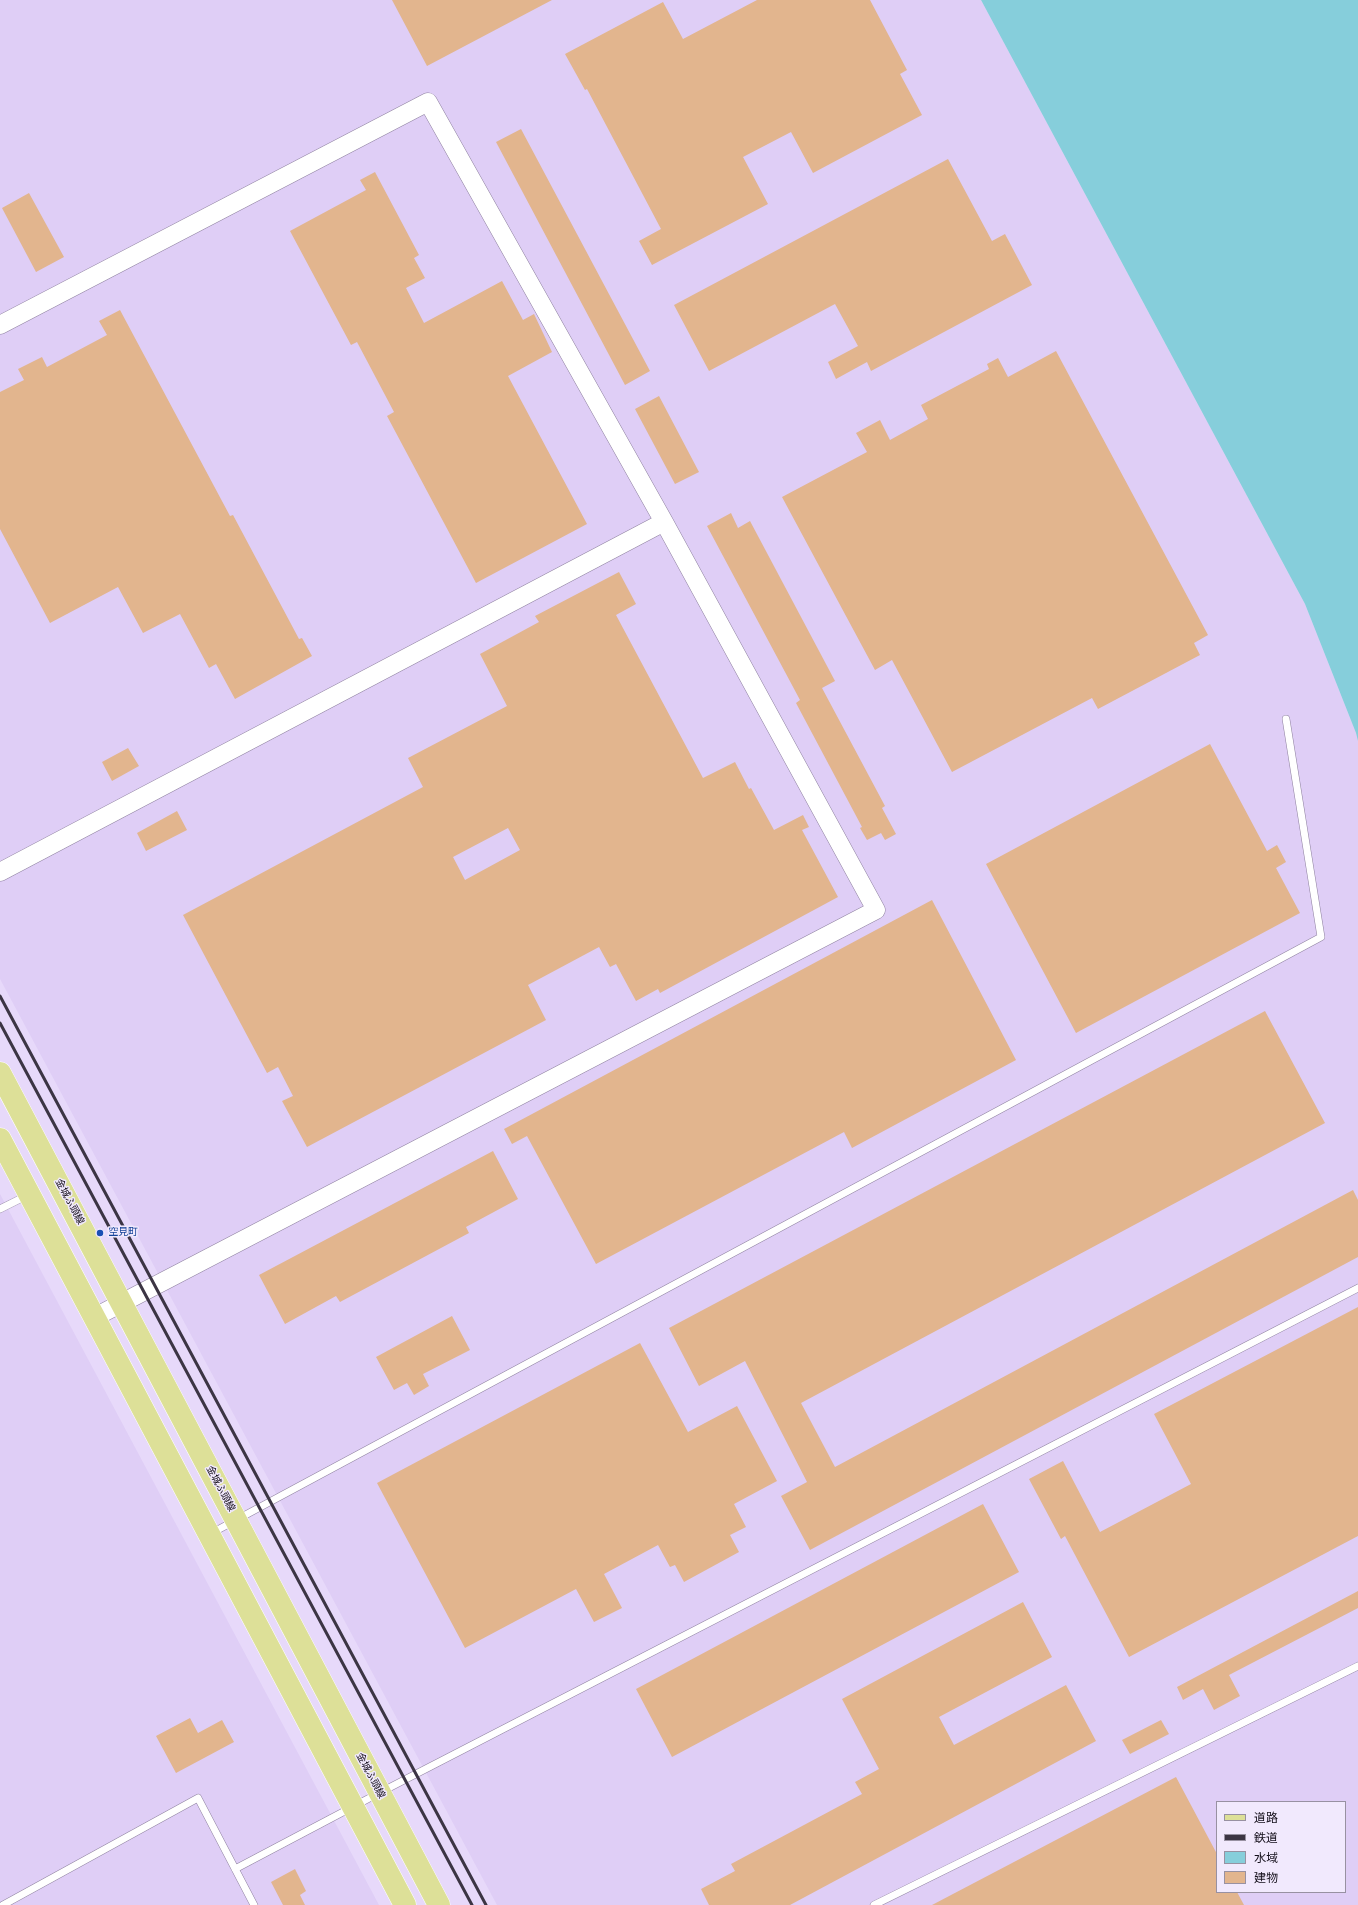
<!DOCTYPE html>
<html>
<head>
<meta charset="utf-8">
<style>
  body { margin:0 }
  #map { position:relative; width:1358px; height:1905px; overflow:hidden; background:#e7d9fa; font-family:"Source Sans 3","Noto Sans JP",sans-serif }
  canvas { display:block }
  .legend { position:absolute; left:1216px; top:1801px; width:130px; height:92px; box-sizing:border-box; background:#f1e9fd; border:1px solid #9891a2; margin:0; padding:5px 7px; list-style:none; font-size:12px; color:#130e19 }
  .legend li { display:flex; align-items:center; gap:8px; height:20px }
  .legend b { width:20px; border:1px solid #9891a2 }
</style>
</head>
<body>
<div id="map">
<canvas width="1358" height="1905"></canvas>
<ul class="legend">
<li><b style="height:5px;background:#dde098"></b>道路</li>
<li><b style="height:5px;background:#3c3544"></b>鉄道</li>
<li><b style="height:11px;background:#86cedb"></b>水域</li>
<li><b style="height:11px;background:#e2b58e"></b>建物</li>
</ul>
</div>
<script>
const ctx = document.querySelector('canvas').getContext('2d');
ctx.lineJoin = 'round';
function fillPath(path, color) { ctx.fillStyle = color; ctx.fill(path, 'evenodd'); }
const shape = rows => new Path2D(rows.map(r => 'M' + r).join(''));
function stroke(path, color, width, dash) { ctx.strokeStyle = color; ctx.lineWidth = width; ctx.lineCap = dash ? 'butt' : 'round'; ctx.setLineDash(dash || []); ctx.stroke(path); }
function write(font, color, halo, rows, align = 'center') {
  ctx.font = font + ' "Source Sans 3","Noto Sans JP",sans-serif'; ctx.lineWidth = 3; ctx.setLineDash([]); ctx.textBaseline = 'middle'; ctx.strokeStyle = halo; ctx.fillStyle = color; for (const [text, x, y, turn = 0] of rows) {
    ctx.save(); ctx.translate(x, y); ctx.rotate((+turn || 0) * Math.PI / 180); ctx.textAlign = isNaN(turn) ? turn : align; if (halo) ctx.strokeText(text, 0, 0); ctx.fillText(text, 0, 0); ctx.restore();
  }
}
const built = shape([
  [0,0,981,0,1305,604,1356,733,1358,741,1358,1905,497,1905,0,979],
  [1217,1802,1345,1802,1345,1892,1217,1892],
  [0,1194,379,1905,0,1905]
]);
const water = shape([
  [981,0,1358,0,1358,741,1356,733,1305,604]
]);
const building = shape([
  [392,0,552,0,427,66],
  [757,0,870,0,907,70,900,74,922,115,813,173,791,132,743,157,768,204,652,265,639,241,661,229,587,89,585,90,565,54,663,2,683,39],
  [521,129,650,371,625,385,496,142],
  [948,159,992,241,1005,234,1032,285,871,371,867,362,836,379,828,362,858,346,835,304,709,371,674,305],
  [375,172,419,255,414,258,425,278,406,288,424,323,502,281,523,320,534,314,552,352,508,376,587,524,476,583,387,416,394,412,357,342,351,345,290,231,366,190,360,180],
  [29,193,64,257,36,272,2,208],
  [120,310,230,516,233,515,299,639,302,638,312,656,235,699,216,664,209,668,180,614,143,633,118,587,50,623,0,529,0,392,24,380,18,369,42,357,47,367,107,335,99,321],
  [1056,351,1208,635,1194,643,1200,655,1098,709,1092,698,952,772,892,660,875,670,782,497,867,452,856,433,880,420,890,440,928,419,921,405,989,369,987,364,998,358,1008,377],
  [659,396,699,472,675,484,635,409],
  [731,513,738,528,750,521,835,681,822,688,885,806,882,808,896,834,885,840,881,833,867,840,860,828,862,827,796,703,800,700,707,526],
  [619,572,636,604,616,615,703,778,735,762,749,789,751,788,774,830,803,815,809,827,802,830,838,897,660,993,658,989,636,1001,616,964,610,967,599,947,528,985,546,1020,307,1147,282,1101,293,1096,278,1067,267,1073,183,915,423,787,408,758,507,706,480,654,539,622,535,616],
  [508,828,520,850,465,880,453,857],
  [1210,744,1267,851,1277,845,1286,862,1276,868,1300,913,1076,1033,986,864],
  [128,748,139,766,112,781,102,762],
  [177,811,187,830,146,851,137,833],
  [932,900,1016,1060,852,1148,844,1132,596,1264,527,1136,512,1144,504,1129],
  [1265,1011,1325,1123,801,1403,835,1467,1353,1190,1358,1200,1358,1257,810,1550,781,1496,807,1482,745,1361,699,1386,669,1328],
  [493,1151,518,1199,466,1227,469,1233,340,1302,336,1296,285,1324,259,1275],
  [1358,1307,1358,1536,1129,1657,1065,1536,1061,1539,1029,1479,1063,1461,1100,1532,1191,1484,1154,1414],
  [452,1316,470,1350,423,1374,429,1386,414,1395,407,1383,394,1390,376,1357],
  [640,1343,688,1432,737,1406,777,1481,734,1504,746,1527,730,1535,739,1552,684,1582,675,1565,670,1567,658,1545,604,1574,622,1608,594,1622,576,1589,465,1648,377,1483],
  [983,1504,1019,1572,672,1757,636,1689],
  [1358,1591,1358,1608,1229,1675,1240,1696,1214,1710,1203,1689,1183,1700,1177,1687],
  [1023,1602,1052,1657,939,1717,954,1745,1066,1685,1096,1741,790,1905,709,1905,701,1889,735,1871,731,1864,862,1794,855,1782,879,1769,842,1699],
  [190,1718,198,1733,222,1720,234,1742,176,1773,156,1736],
  [1161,1720,1169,1734,1130,1754,1122,1740],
  [1176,1777,1217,1854,1217,1892,1237,1892,1244,1905,932,1905],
  [295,1869,306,1891,300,1895,305,1905,283,1905,271,1882]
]);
const service = shape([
  [0,1209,26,1196],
  [210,1534,1321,937,1286,719],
  [235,1869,379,1793,1358,1288],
  [3,1905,198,1798,254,1905],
  [874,1905,1358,1666]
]);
const tertiary = shape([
  [0,325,428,102,664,522,876,910,95,1317],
  [0,872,664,522]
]);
const primary = shape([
  [0,1073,439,1905],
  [0,1139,405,1905]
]);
const rail = shape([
  [0,996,486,1905],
  [0,1023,472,1905]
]);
const markers = [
  [100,1233,4,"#1a4fb4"]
];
const streetNames = [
  ["金城ふ頭線",69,1202,62],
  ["金城ふ頭線",220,1489,62],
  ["金城ふ頭線",370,1776,62]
];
const transitNames = [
  ["空見町",108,1233]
];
fillPath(built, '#dfcef6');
fillPath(water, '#86cedb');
fillPath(building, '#e2b58e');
stroke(service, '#9083a1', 8);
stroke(tertiary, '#9083a1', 19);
stroke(primary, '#fff', 23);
stroke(service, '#fff', 7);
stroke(tertiary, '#fff', 18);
stroke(primary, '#dde098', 22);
stroke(rail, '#3c3544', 3);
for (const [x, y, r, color] of markers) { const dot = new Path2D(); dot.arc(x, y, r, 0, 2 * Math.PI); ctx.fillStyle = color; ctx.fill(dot); stroke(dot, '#f1e9fd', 1.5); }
write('10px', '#130e19', '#f1e9fd', streetNames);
write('10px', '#164399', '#f1e9fd', transitNames, 'left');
</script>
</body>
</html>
